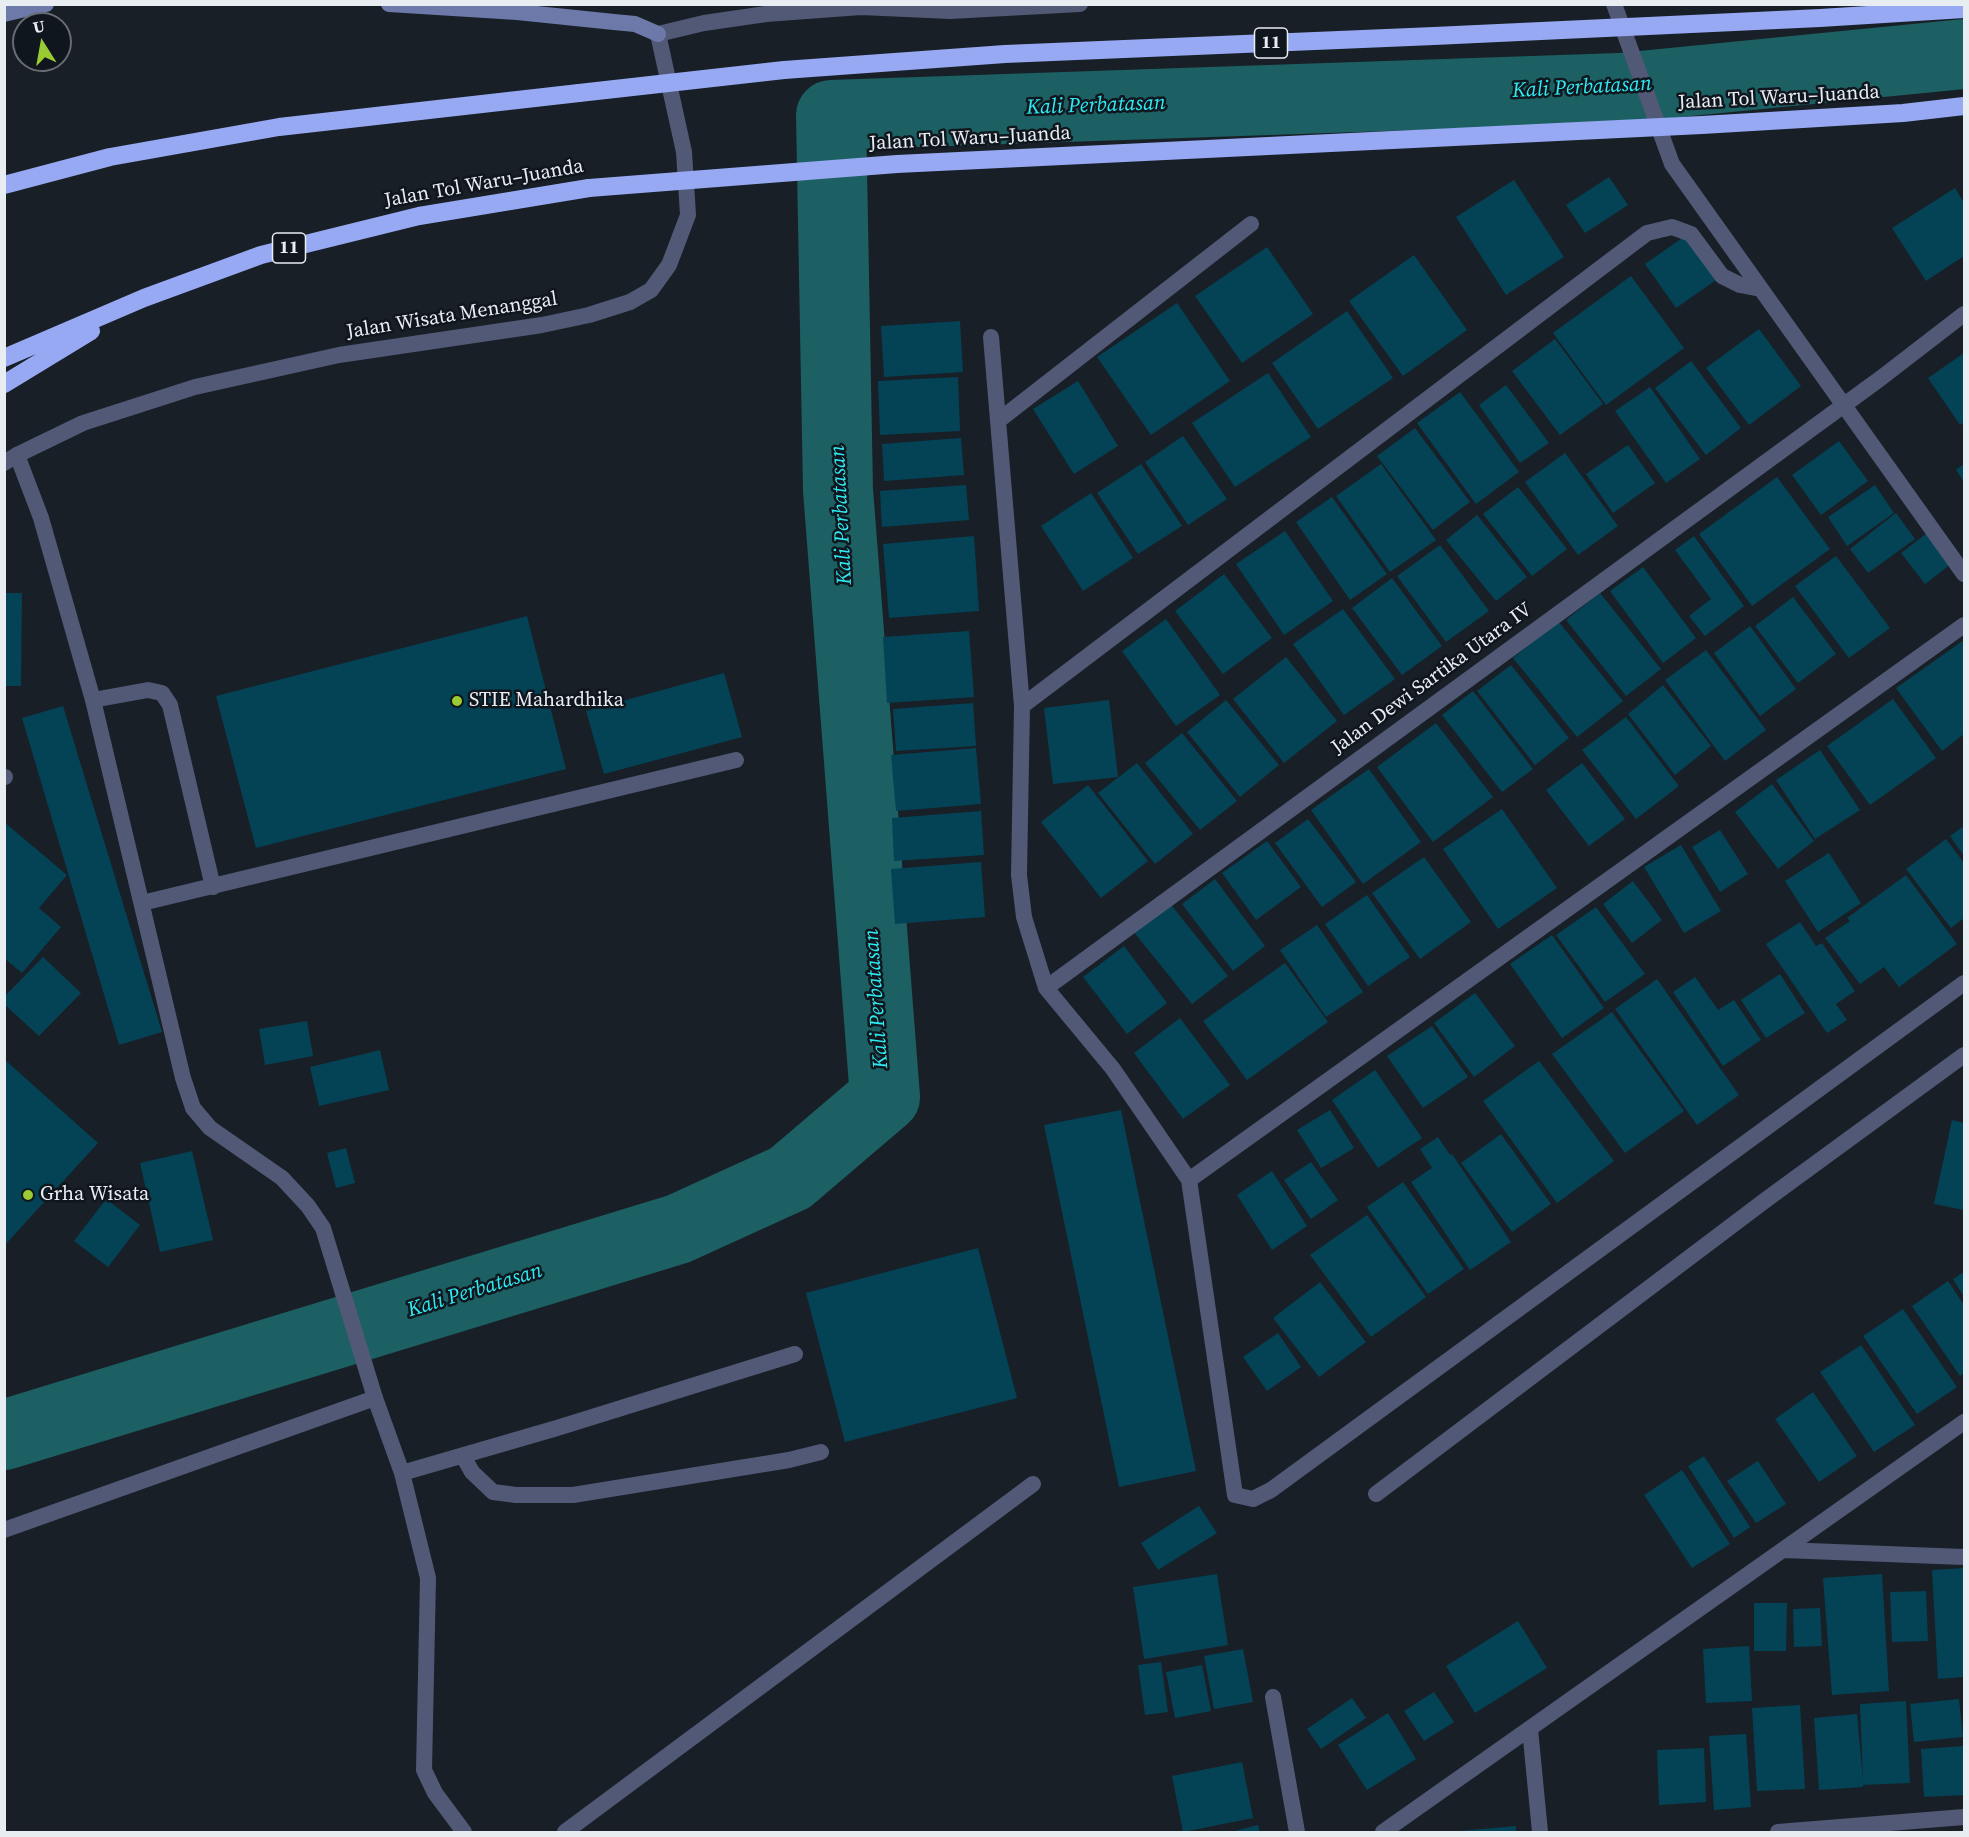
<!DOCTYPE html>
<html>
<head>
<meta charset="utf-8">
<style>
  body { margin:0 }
  #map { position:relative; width:1969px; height:1837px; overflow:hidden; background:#181f26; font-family:"Source Serif 4",serif }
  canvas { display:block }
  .frame { position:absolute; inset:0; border:6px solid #e8edf2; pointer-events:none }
  .north { position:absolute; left:12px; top:12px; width:60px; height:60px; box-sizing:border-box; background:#0f161d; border:2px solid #666c72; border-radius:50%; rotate:349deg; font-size:16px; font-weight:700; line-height:24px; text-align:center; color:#e8edf2 }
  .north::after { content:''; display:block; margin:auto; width:21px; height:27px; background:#9bcb33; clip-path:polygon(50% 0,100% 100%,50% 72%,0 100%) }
</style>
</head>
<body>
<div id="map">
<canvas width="1969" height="1837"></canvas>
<div class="frame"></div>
<div class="north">U</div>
</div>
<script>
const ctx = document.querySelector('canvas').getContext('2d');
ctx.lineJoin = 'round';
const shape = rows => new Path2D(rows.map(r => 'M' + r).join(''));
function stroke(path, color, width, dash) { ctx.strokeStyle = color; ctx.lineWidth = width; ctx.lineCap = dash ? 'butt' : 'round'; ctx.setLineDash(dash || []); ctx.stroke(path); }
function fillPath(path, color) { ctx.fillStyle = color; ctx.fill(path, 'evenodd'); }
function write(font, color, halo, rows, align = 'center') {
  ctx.font = font + ' "Source Serif 4",serif'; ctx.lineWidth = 5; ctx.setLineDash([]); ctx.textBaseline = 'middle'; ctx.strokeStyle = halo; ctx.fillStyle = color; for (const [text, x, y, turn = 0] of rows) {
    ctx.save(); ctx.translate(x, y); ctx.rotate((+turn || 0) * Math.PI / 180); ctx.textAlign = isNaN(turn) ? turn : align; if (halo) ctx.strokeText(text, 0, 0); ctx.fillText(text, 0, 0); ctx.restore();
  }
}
const river = shape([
  [4,1435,678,1229,790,1178,885,1097,838,490,831,115,1620,88,1964,54]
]);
const building = shape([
  [1609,177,1628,205,1585,233,1566,205],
  [1514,180,1564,257,1506,295,1456,217],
  [1955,188,1964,203,1964,256,1926,281,1892,228],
  [1685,236,1716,280,1676,308,1645,264],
  [1267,247,1313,314,1242,363,1195,296],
  [1414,255,1467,330,1403,376,1349,301],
  [1631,276,1684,348,1606,405,1553,333],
  [1177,303,1230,381,1151,435,1097,357],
  [1347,311,1393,378,1318,429,1272,363],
  [960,321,963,372,884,377,881,326],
  [1759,329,1801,386,1749,425,1706,368],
  [1555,339,1603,404,1560,435,1512,371],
  [1964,353,1964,422,1960,425,1928,378],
  [1691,361,1741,428,1706,455,1655,388],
  [1268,373,1311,437,1235,487,1192,423],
  [958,377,960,431,880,435,878,381],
  [1078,381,1118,446,1074,474,1033,409],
  [1506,385,1549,443,1520,463,1479,405],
  [1650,387,1700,459,1666,483,1615,411],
  [1460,392,1519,472,1476,504,1417,423],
  [1415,428,1470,502,1433,530,1377,456],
  [1183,436,1227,499,1188,525,1145,462],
  [961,438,964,475,884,481,882,444],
  [1839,441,1868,481,1821,515,1792,475],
  [1628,445,1655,483,1613,513,1586,474],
  [1565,453,1618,526,1578,555,1525,482],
  [1141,464,1182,526,1138,554,1097,493],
  [1381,464,1436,540,1390,572,1336,496],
  [1964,464,1964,482,1956,470],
  [1777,477,1830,549,1752,606,1699,534],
  [966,485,969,520,882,527,880,491],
  [1875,485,1894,513,1847,546,1828,517],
  [1518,487,1567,549,1532,576,1483,514],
  [1091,493,1133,558,1083,591,1041,526],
  [1332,497,1387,574,1350,600,1296,522],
  [1896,513,1915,539,1868,573,1850,549],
  [1477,515,1527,577,1496,601,1446,540],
  [1285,531,1333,601,1284,635,1236,564],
  [1927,533,1951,564,1925,584,1901,553],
  [974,536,979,611,889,618,883,544],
  [1694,536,1744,606,1705,636,1689,616,1711,599,1675,550],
  [1440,545,1489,611,1446,642,1397,576],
  [1836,556,1890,628,1849,658,1795,586],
  [1643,567,1696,638,1663,663,1610,591],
  [1224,574,1272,638,1223,674,1175,611],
  [1392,578,1442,646,1402,675,1352,608],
  [4,593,22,593,21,686,4,686],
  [1600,593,1661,669,1626,696,1566,620],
  [1793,597,1836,654,1798,683,1755,626],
  [1343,609,1395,679,1344,715,1293,644],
  [527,616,566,769,256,848,216,696],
  [1166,619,1220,695,1176,726,1122,651],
  [1558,621,1623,701,1577,737,1513,658],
  [1750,626,1796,689,1760,716,1714,653],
  [969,631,974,697,887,703,883,637],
  [1964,640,1964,734,1942,751,1896,688],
  [1706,650,1766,730,1725,761,1665,680],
  [1286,657,1337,721,1284,763,1233,699],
  [1511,665,1569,738,1535,765,1477,691],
  [724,673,742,737,604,774,586,711],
  [1663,685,1711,746,1675,775,1628,714],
  [1473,691,1533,769,1502,792,1442,715],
  [1893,699,1936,758,1870,805,1827,746],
  [1109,700,1118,777,1053,784,1044,708],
  [1226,700,1279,765,1240,797,1187,732],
  [973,703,976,746,896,751,893,709],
  [63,706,162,1032,119,1045,22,718],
  [1626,717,1679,786,1636,819,1582,750],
  [1436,723,1493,797,1433,842,1377,767],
  [1182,733,1237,801,1200,830,1145,763],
  [976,748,981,804,896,811,891,755],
  [1820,750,1860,810,1815,839,1776,780],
  [1137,763,1193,834,1155,864,1098,793],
  [1582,763,1625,819,1589,846,1546,790],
  [1369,769,1421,842,1363,884,1311,810],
  [1772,784,1814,841,1778,869,1735,812],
  [1088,785,1148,861,1101,898,1041,822],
  [1502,809,1557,888,1498,929,1443,849],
  [981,811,984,855,894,861,892,818],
  [1308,819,1356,882,1322,907,1275,843],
  [4,822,67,875,39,908,61,927,22,973,4,958],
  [1964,826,1964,856,1950,836],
  [1720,830,1748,874,1720,892,1692,847],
  [1946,839,1964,863,1964,918,1951,928,1906,869],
  [1267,841,1301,887,1256,920,1222,873],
  [1681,845,1721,911,1684,933,1644,867],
  [1829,853,1861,903,1818,932,1785,881],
  [1424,857,1471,922,1420,959,1372,893],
  [981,862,985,917,895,924,891,869],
  [1906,875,1957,944,1899,987,1884,967,1860,984,1825,938,1850,921,1847,918],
  [1215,879,1265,946,1233,971,1182,904],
  [1633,881,1662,920,1632,943,1603,904],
  [1367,895,1410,957,1368,986,1325,924],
  [1168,901,1228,976,1192,1004,1132,930],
  [1596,907,1645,974,1605,1002,1556,935],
  [1800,922,1816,946,1822,943,1855,991,1836,1004,1847,1020,1827,1033,1766,944],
  [1317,925,1363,992,1326,1017,1280,950],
  [1552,935,1604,1008,1562,1038,1510,964],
  [1124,946,1167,1003,1127,1034,1083,977],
  [43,957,81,993,39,1036,4,1004,4,997],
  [1285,963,1328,1022,1247,1080,1203,1021],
  [1780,974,1805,1013,1766,1038,1741,1000],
  [1695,977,1718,1010,1734,1000,1761,1040,1723,1066,1673,992],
  [1657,979,1739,1095,1697,1125,1615,1009],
  [1475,993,1515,1046,1474,1077,1434,1023],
  [1612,1012,1684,1111,1625,1153,1552,1054],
  [1180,1018,1230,1085,1183,1119,1134,1053],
  [307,1021,313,1056,265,1065,259,1029],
  [1432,1026,1468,1077,1423,1108,1387,1056],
  [380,1050,389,1090,319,1106,310,1067],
  [4,1059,98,1143,4,1246],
  [1539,1061,1614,1161,1557,1203,1483,1101],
  [1375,1070,1422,1138,1378,1168,1332,1100],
  [1121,1110,1196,1471,1119,1487,1044,1125],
  [1330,1110,1354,1148,1321,1168,1297,1130],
  [1952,1120,1964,1123,1964,1210,1934,1204],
  [1501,1134,1551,1204,1512,1232,1461,1163],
  [1438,1137,1450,1155,1452,1154,1511,1242,1470,1270,1411,1182,1432,1168,1420,1149],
  [346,1148,355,1183,336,1188,327,1153],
  [192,1151,213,1240,160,1252,140,1163],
  [1311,1162,1338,1200,1311,1219,1284,1180],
  [1272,1171,1307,1226,1272,1250,1237,1195],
  [1403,1182,1464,1269,1428,1294,1367,1207],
  [106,1199,140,1225,108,1267,74,1241],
  [1367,1215,1426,1297,1371,1337,1310,1255],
  [978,1248,1017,1398,845,1442,806,1293],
  [1964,1272,1964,1297,1953,1279],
  [1948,1281,1964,1305,1964,1373,1960,1376,1912,1306],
  [1320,1282,1366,1342,1319,1377,1273,1318],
  [1903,1309,1957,1387,1917,1414,1863,1336],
  [1278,1333,1301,1367,1267,1391,1243,1357],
  [1861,1345,1915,1425,1874,1452,1820,1372],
  [1813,1392,1857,1456,1819,1482,1775,1419],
  [1704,1456,1750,1527,1734,1538,1688,1466],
  [1758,1461,1786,1504,1756,1523,1727,1481],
  [1682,1470,1730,1544,1692,1568,1644,1495],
  [1199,1506,1217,1533,1158,1570,1141,1543],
  [1964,1568,1964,1677,1938,1679,1932,1570],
  [1217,1574,1228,1645,1144,1659,1133,1587],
  [1882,1574,1889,1691,1832,1695,1823,1578],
  [1926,1591,1928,1641,1892,1642,1890,1592],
  [1754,1603,1787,1603,1786,1651,1754,1651],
  [1820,1608,1822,1646,1794,1647,1793,1609],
  [1518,1621,1547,1668,1475,1713,1446,1666],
  [1749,1646,1752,1701,1706,1703,1703,1649],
  [1243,1649,1253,1702,1214,1709,1204,1656],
  [1161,1662,1168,1712,1145,1715,1138,1665],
  [1202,1665,1211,1711,1175,1718,1166,1672],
  [1434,1692,1454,1722,1424,1741,1404,1711],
  [1352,1698,1366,1718,1321,1749,1307,1729],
  [1959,1699,1963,1737,1914,1742,1910,1704],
  [1906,1701,1910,1783,1863,1785,1863,1787,1819,1790,1814,1718,1857,1714,1863,1781,1860,1704],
  [1800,1705,1805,1789,1757,1791,1752,1708],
  [1388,1713,1416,1759,1367,1790,1338,1745],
  [1746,1734,1751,1807,1714,1810,1709,1736],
  [1964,1746,1964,1795,1924,1797,1921,1749],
  [1704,1748,1706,1802,1659,1805,1657,1750],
  [1242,1762,1253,1818,1183,1832,1172,1776],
  [1258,1825,1260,1832,1231,1832],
  [1516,1826,1516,1832,1459,1832,1459,1831]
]);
const service = shape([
  [93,700,148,690,162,693,170,705,213,887],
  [4,777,5,777],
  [142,903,736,760],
  [375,1398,402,1473,428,1578,424,1770,435,1793,464,1832],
  [463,1456,472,1472,493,1492,516,1495,573,1495,789,1460,821,1452],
  [402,1473,557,1428,795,1354],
  [565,1832,1033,1484]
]);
const minor = shape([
  [1614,4,1672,164,1964,574],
  [658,34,704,23,766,14,861,7,950,11,1080,4],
  [991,337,1022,706,1019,875,1024,917,1046,988,1113,1069,1189,1180],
  [998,421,1251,224],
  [1964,625,1189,1180,1235,1495,1253,1499,1271,1490,1964,983],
  [1022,706,1647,233,1672,227,1691,234,1722,276,1740,285,1761,289],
  [1046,988,1881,378,1964,314],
  [1376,1494,1767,1199,1964,1055],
  [4,1530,375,1398,323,1228,308,1206,282,1178,210,1128,193,1108,183,1078,93,700,41,518,17,455],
  [1783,1550,1964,1557],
  [1273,1697,1297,1832],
  [1530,1729,1540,1832],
  [1383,1832,1964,1422],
  [1778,1832,1964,1817]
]);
const tertiary = shape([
  [4,463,17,455,83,423,195,387,339,355,542,325,589,315,630,302,651,290,669,265,688,215,684,152,658,34]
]);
const secondary = shape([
  [389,4,517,12,614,22,635,24,658,34],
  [4,14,46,4]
]);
const motorway = shape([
  [4,185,110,157,279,127,579,93],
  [4,358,144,298,261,255,419,216,589,188],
  [4,384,91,331]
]);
const motorwayBridge = shape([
  [579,93,784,70,1005,54,1434,36,1820,18,1964,9],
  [589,188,897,164,1702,125,1903,113,1964,106]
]);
const markers = [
  [457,701,6,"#9bcb33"],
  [28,1195,6,"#9bcb33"]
];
const shields = [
  [1271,43,33],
  [289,248,33]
];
const shieldNames = [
  ["11",1271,43],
  ["11",289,248]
];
const streetNames = [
  ["Jalan Tol Waru–Juanda",1779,98,-3],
  ["Jalan Tol Waru–Juanda",970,139,-3],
  ["Jalan Tol Waru–Juanda",484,184,-10],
  ["Jalan Wisata Menanggal",452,316,-9],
  ["Jalan Dewi Sartika Utara IV",1432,679,-36]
];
const poiNames = [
  ["STIE Mahardhika",469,701],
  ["Grha Wisata",40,1195]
];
const waterNames = [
  ["Kali Perbatasan",1582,88,-3],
  ["Kali Perbatasan",1096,106,-2],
  ["Kali Perbatasan",842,515,-93],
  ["Kali Perbatasan",877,999,-94],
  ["Kali Perbatasan",475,1291,-17]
];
stroke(river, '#1c6063', 70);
fillPath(building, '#044356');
stroke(service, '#515976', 16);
stroke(minor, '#515976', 16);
stroke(tertiary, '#515976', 16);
stroke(secondary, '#6d79a9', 16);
stroke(motorway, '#97a9f3', 18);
stroke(motorwayBridge, '#97a9f3', 18);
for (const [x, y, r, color] of markers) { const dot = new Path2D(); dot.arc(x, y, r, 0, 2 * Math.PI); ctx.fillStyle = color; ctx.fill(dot); stroke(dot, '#0f161d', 2); }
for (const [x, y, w] of shields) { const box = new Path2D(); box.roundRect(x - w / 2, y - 15, w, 30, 4.5); ctx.fillStyle = '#0f161d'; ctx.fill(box); stroke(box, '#e8edf2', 1.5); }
write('bold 18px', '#e8edf2', null, shieldNames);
write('20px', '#e8edf2', '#0f161d', streetNames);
write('20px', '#e8edf2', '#0f161d', poiNames, 'left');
write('italic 21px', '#2eebf3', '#0f161d', waterNames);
</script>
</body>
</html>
